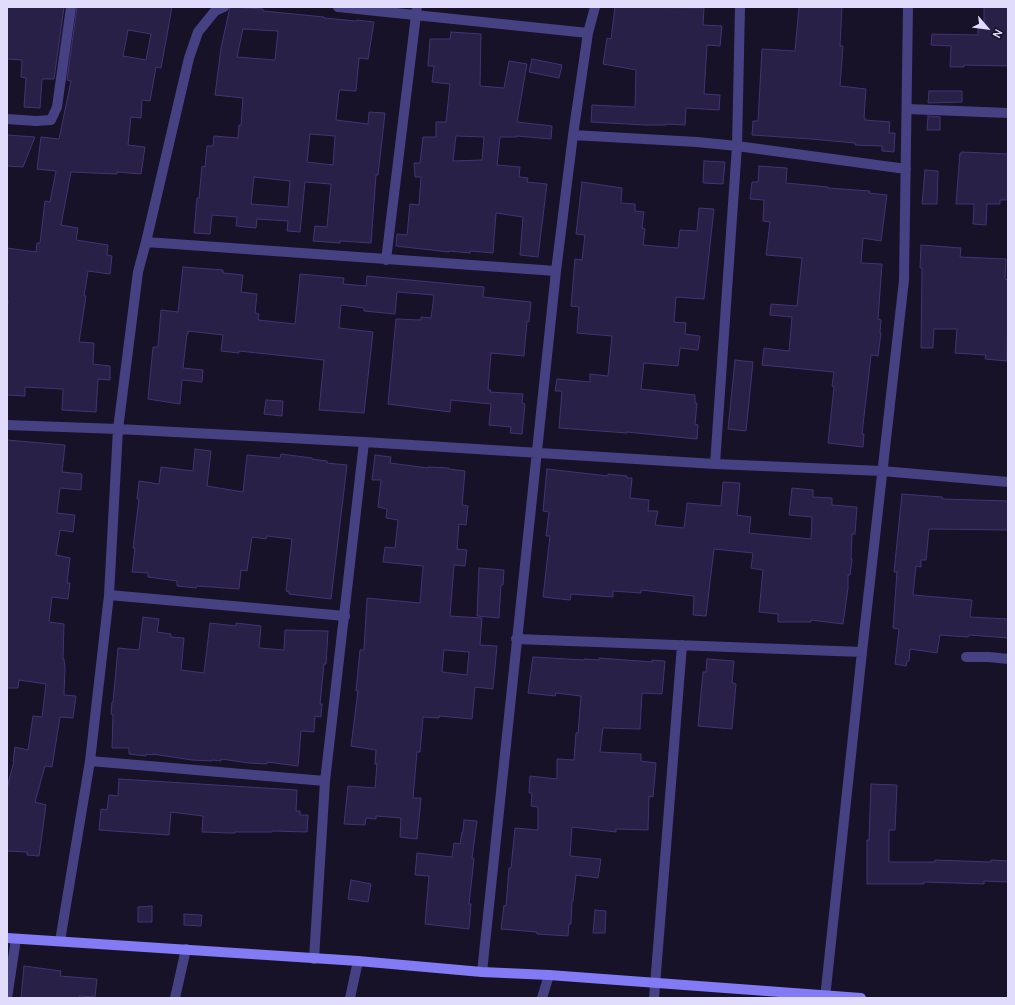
<!DOCTYPE html>
<style>
body{margin:0}
#map{position:relative;width:1015px;height:1005px;overflow:hidden;background:#171228;font-family:Manrope,sans-serif}
canvas{display:block}
.frame{position:absolute;inset:0;border:8px solid #e1dcfc;pointer-events:none}
.north{position:absolute;left:967px;top:8px;width:40px;height:40px;-webkit-text-stroke:3px #171228;paint-order:stroke;rotate:118deg;font-size:11px;font-weight:700;line-height:16px;text-align:center;color:#e1dcfc}
.north::after{content:'';display:block;margin:auto;width:14px;height:18px;background:#e1dcfc;clip-path:polygon(50% 0,100% 100%,50% 72%,0 100%)}
</style>
<div id="map">
<canvas width="1015" height="1005"></canvas>
<div class="frame"></div>
<div class="north">N</div>
</div>
<script>
const context = document.querySelector('canvas').getContext('2d');
context.lineJoin = 'round';
function paint(path, color) { context.fillStyle = color; context.fill(path, 'evenodd'); }
const poly = rows => new Path2D(rows.map(r => 'M' + r).join(''));
function trace(path, color, width, dash) { context.strokeStyle = color; context.lineWidth = width; context.lineCap = dash ? 'butt' : 'round'; context.setLineDash(dash || []); context.stroke(path); }
const building = poly([
 [7,7,64,7,54,79,42,79,40,108,24,107,26,78,21,77,22,60,7,59,7,7],
 [77,7,172,7,161,68,156,67,150,101,142,100,141,118,131,117,128,145,145,147,141,174,117,172,117,174,71,172,61,225,78,228,76,240,108,245,107,255,112,256,110,274,88,271,84,296,86,296,79,342,94,343,93,364,110,366,110,380,98,379,96,412,62,410,63,389,25,387,25,396,7,395,7,312,8,300,7,300,7,248,36,252,37,243,40,243,45,201,50,202,56,171,37,169,41,137,59,139,71,81,67,80,77,7],
 [128,30,151,34,146,60,123,56,128,30],
 [230,7,263,9,263,11,324,17,324,18,356,21,357,20,374,22,368,59,359,58,356,91,340,90,339,92,336,120,368,124,369,112,385,113,378,175,376,175,371,243,340,241,340,243,313,241,315,226,327,227,331,184,305,182,300,232,287,231,288,221,257,219,256,228,236,226,237,217,212,215,210,234,194,233,197,198,199,198,202,166,205,167,207,146,213,146,214,136,238,138,239,125,241,125,243,98,215,95,221,48,230,7],
 [243,29,278,31,275,60,237,57,243,29],
 [310,134,335,136,333,165,307,162,310,134],
 [254,177,290,181,288,207,251,204,254,177],
 [615,7,704,8,703,25,722,26,720,46,707,45,704,94,720,95,719,110,686,108,685,125,666,124,666,125,645,125,591,122,592,105,635,107,636,70,603,64,607,38,611,39,615,7],
 [799,7,842,7,840,46,843,46,840,86,866,89,864,118,865,118,865,120,890,122,889,133,895,133,894,152,882,151,882,146,855,145,855,143,811,139,752,135,753,121,758,121,762,49,795,51,799,7],
 [984,7,1008,7,1008,66,964,65,964,67,950,67,951,46,931,45,932,34,978,35,978,28,984,28,984,7],
 [451,32,481,34,480,86,504,88,509,61,527,64,517,122,552,126,551,139,517,136,517,137,500,137,497,165,520,167,519,177,528,178,527,182,547,184,538,257,520,255,523,217,496,213,493,253,470,251,470,253,449,251,449,252,396,246,397,234,407,235,410,204,419,205,421,177,415,177,414,163,420,163,423,137,436,137,436,122,446,122,450,84,432,82,434,66,428,66,430,39,450,39,451,32],
 [456,136,484,137,482,160,453,161,456,136],
 [532,59,562,65,559,78,529,72,532,59],
 [929,91,962,91,962,102,928,103,929,91],
 [928,116,940,117,940,130,927,130,928,116],
 [7,135,35,137,23,167,7,166,7,135],
 [962,152,1008,154,1008,200,1000,200,1000,204,987,204,986,225,973,224,974,204,956,204,960,153,962,153,962,152],
 [704,161,725,162,723,184,703,183,704,161],
 [759,166,787,168,786,183,828,187,828,188,870,191,869,193,887,195,881,241,863,238,861,263,882,264,878,319,881,320,880,333,881,333,878,356,871,355,862,434,864,434,863,447,828,443,834,387,832,386,834,372,762,365,764,348,789,351,792,317,770,315,771,304,797,306,802,258,766,255,770,222,763,221,764,200,750,199,752,182,758,182,759,166],
 [925,170,938,171,937,204,922,204,925,170],
 [582,182,622,188,621,203,635,204,635,211,644,212,642,228,645,229,643,245,678,248,680,230,697,231,699,208,714,209,704,299,676,297,674,322,686,323,685,334,700,336,698,350,680,348,678,366,644,363,641,389,695,395,695,403,697,403,695,424,698,425,697,439,627,432,627,433,559,428,562,391,555,391,557,379,590,382,590,374,608,376,612,336,577,333,579,307,571,306,575,259,582,260,585,235,576,234,582,182],
 [921,245,961,248,960,257,1006,259,1005,279,1008,280,1007,361,985,359,986,355,955,353,957,329,934,329,933,348,921,348,922,268,920,268,921,245],
 [183,267,223,270,223,273,243,275,241,292,257,294,255,313,259,314,258,320,295,324,300,274,344,278,343,284,366,286,367,276,484,287,483,297,531,302,529,322,527,321,524,356,491,353,488,390,491,390,490,392,523,394,522,403,525,404,522,434,510,433,511,427,489,425,491,404,451,400,450,412,388,404,396,319,421,320,421,317,431,318,434,295,397,292,395,314,364,311,364,308,341,305,339,328,373,332,364,413,319,410,324,360,239,351,239,353,221,351,223,335,188,331,188,334,187,334,183,368,203,370,202,382,182,380,180,404,148,399,153,347,158,347,161,310,178,312,183,267],
 [735,360,753,362,746,431,728,429,735,360],
 [266,400,283,401,282,416,264,414,266,400],
 [7,440,65,445,62,472,82,474,81,490,60,488,57,513,75,515,73,532,60,530,56,555,70,558,67,583,70,583,68,599,52,597,49,622,64,624,63,659,64,659,65,668,64,695,76,696,73,718,60,717,52,767,45,766,35,802,46,805,39,856,27,855,27,852,7,851,7,788,14,761,13,761,15,747,28,750,33,716,42,717,46,684,19,680,18,688,7,688,7,440],
 [195,449,211,451,207,486,243,492,247,455,280,458,281,454,312,458,312,459,327,461,327,463,347,465,331,599,289,594,289,592,286,591,292,539,267,536,266,539,252,537,247,571,241,570,239,589,197,586,196,588,177,586,177,581,148,577,148,573,132,572,135,548,133,548,139,499,137,499,139,481,159,484,161,467,193,471,195,449],
 [375,455,391,457,390,463,428,468,428,467,449,468,449,469,465,471,462,505,468,506,466,525,459,524,457,549,467,550,465,566,454,565,450,616,482,618,480,645,497,646,493,689,475,687,472,719,439,716,439,718,423,717,420,752,417,752,413,798,421,798,417,839,400,837,401,818,376,816,376,819,366,818,365,825,344,824,348,786,375,788,377,764,375,764,376,750,351,746,358,691,356,691,360,650,364,650,367,598,420,603,423,566,383,562,385,547,395,548,398,520,386,518,387,509,378,507,381,480,372,480,375,455],
 [444,650,469,652,467,675,442,672,444,650],
 [547,469,608,476,608,474,627,476,627,478,632,478,630,498,649,500,648,511,658,511,655,525,684,528,687,503,721,506,723,482,740,483,737,515,751,517,749,533,811,539,812,517,789,515,792,488,813,490,813,497,832,498,832,505,857,507,855,534,852,534,851,559,852,559,850,575,848,575,848,588,843,624,811,620,811,622,778,622,778,614,759,612,763,570,751,568,753,553,714,549,706,616,693,615,694,596,641,590,641,593,613,591,613,597,571,594,570,600,543,597,550,536,546,536,549,512,543,511,547,469],
 [902,494,942,497,942,499,1008,501,1008,530,929,529,926,560,921,560,921,567,916,566,913,595,972,600,970,617,1008,619,1008,638,969,635,968,637,940,635,937,653,910,649,909,661,907,661,906,666,895,664,899,629,893,628,897,572,894,572,902,494],
 [479,568,504,570,503,585,501,585,499,618,477,616,479,568],
 [143,617,159,619,157,632,171,634,171,637,184,638,181,670,204,673,210,623,236,626,236,623,261,626,259,648,284,650,285,630,328,631,326,664,324,664,320,704,322,704,321,717,315,716,314,732,301,731,298,766,267,762,267,764,249,763,221,759,221,761,212,760,212,761,192,760,153,754,153,755,146,754,146,756,129,754,129,748,112,748,113,715,111,714,112,702,113,702,118,648,139,650,143,617],
 [533,657,584,660,584,659,599,660,599,658,652,662,652,660,665,661,662,694,642,693,640,729,603,728,600,752,641,754,641,761,656,763,653,797,649,796,648,830,616,829,616,832,572,827,570,856,601,859,598,878,576,875,573,901,572,901,571,924,569,924,568,936,537,934,537,932,501,929,504,905,506,906,509,868,511,868,515,828,538,830,538,807,531,806,532,793,529,793,530,776,557,779,557,759,574,760,576,733,578,733,581,696,556,693,555,696,528,693,533,657],
 [707,659,734,661,732,683,736,684,732,729,698,726,703,672,706,672,707,659],
 [119,779,297,790,296,811,300,811,300,815,308,815,307,832,272,831,272,832,235,832,235,833,230,833,202,832,203,816,171,812,169,835,99,830,101,809,107,810,109,795,118,796,119,779],
 [871,784,897,785,895,830,889,830,889,862,935,862,935,860,991,862,991,860,1008,861,1008,882,984,881,984,884,924,882,924,884,867,884,867,840,869,840,871,784],
 [464,820,477,821,472,858,474,859,469,904,471,904,469,929,425,924,429,876,415,875,417,853,452,857,454,843,460,844,462,832,463,832,464,820],
 [351,880,371,884,368,902,348,899,351,880],
 [152,906,152,922,138,922,138,907,152,906],
 [595,910,606,911,605,933,593,933,595,910],
 [184,914,202,915,201,926,184,925,184,914],
 [24,966,61,971,60,976,97,979,95,997,79,996,79,998,21,998,24,966]
]);
paint(building, '#292048');
trace(building, '#423472', 1);
trace(poly([
 [338,7,588,33],
 [907,109,1008,113],
 [7,119,36,121,51,120,57,107,71,7],
 [573,135,697,142,737,146,906,169],
 [146,242,556,271],
 [386,260,417,7],
 [7,425,118,429,364,442,715,464,882,471,1008,482],
 [715,464,737,146,740,7],
 [109,595,345,616],
 [516,639,862,652],
 [966,657,989,657,1008,659],
 [90,761,325,781,364,442],
 [60,941,90,761,109,595,118,429,138,272,146,242,189,58,198,32,215,11,224,7],
 [314,959,325,781],
 [482,972,556,271,573,135,588,33,595,7],
 [7,998,16,939],
 [175,998,186,949],
 [350,998,358,961],
 [542,998,549,975],
 [654,998,682,645],
 [825,998,862,652,904,280,908,7]
]), '#464183', 10);
trace(poly([
 [7,938,358,961,482,972,549,975,861,998]
]), '#827bf5', 10);
</script>
